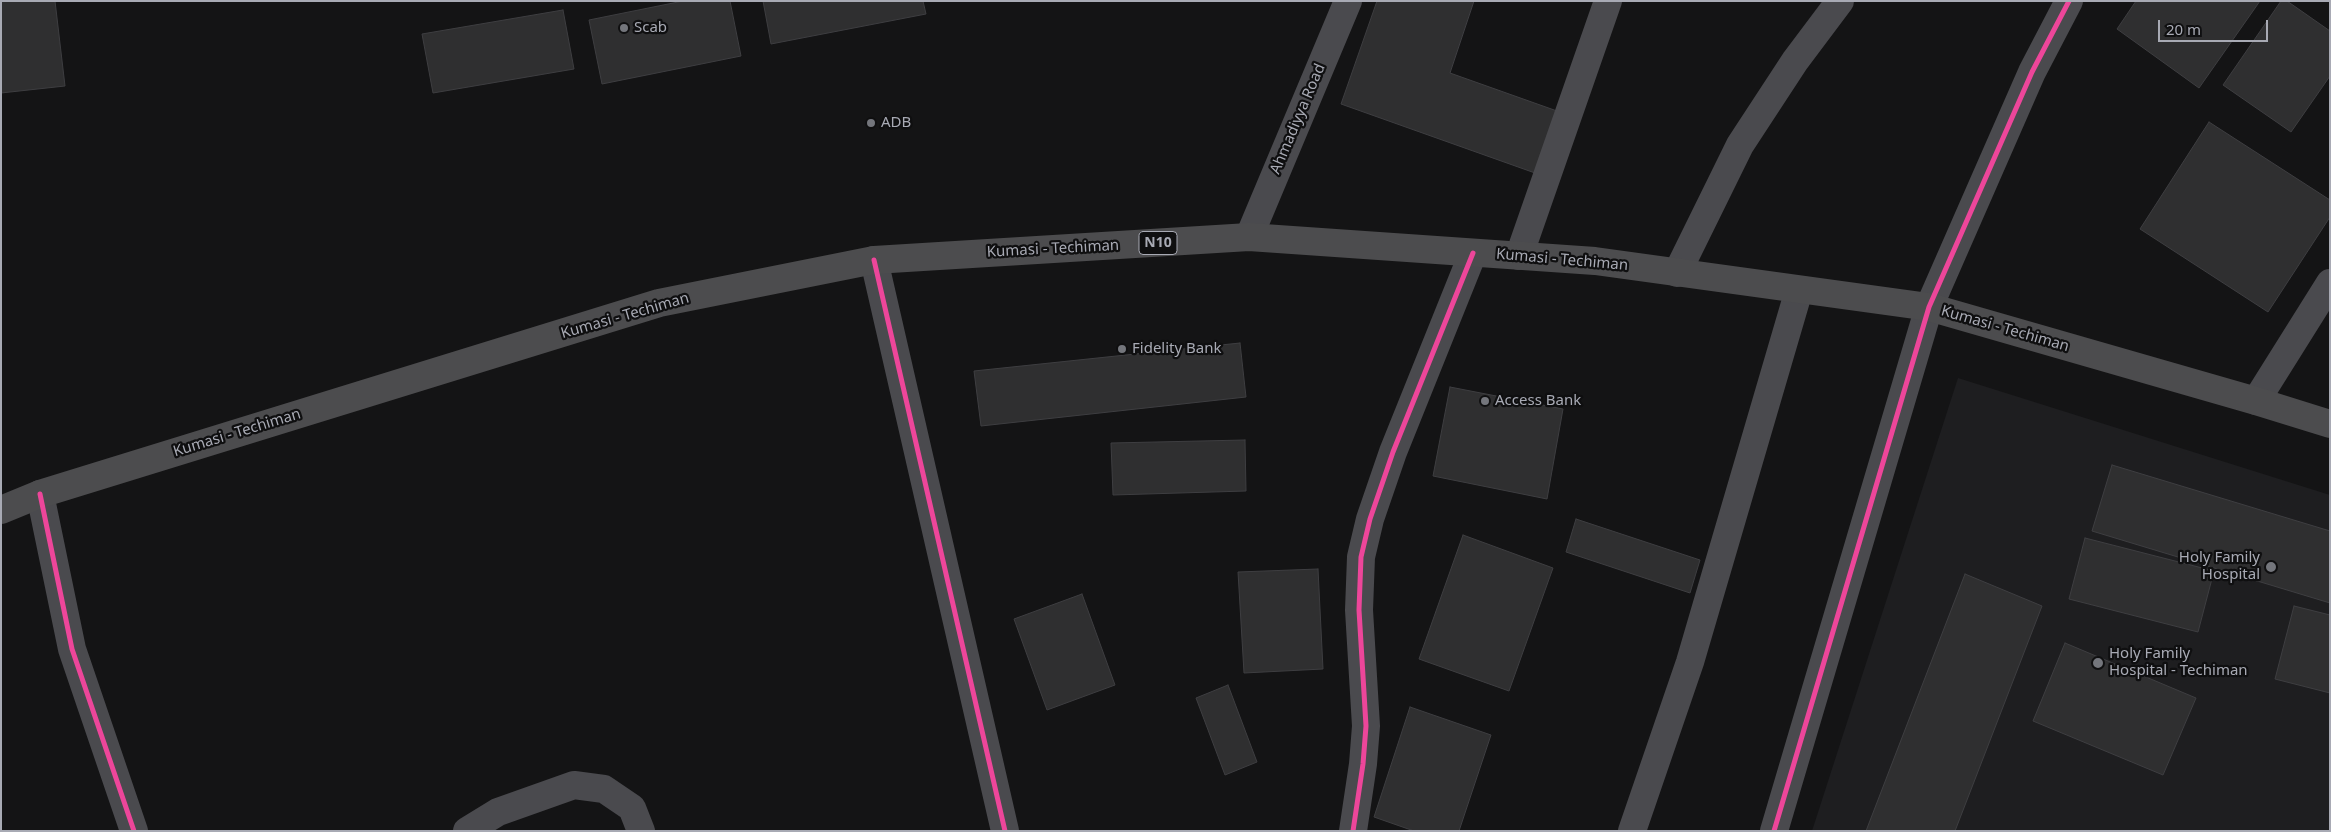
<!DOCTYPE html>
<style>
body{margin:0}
#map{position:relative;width:2331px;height:832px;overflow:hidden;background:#141415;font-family:"Noto Sans",sans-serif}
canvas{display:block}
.frame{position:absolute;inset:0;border:2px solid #a8aab4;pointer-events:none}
.scale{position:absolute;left:2158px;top:20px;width:110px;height:22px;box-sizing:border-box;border:2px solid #a8aab4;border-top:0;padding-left:6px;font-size:15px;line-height:18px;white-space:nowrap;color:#a8aab4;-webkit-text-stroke:4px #0f0f10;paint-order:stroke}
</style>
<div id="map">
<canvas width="2331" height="832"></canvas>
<div class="frame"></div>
<div class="scale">20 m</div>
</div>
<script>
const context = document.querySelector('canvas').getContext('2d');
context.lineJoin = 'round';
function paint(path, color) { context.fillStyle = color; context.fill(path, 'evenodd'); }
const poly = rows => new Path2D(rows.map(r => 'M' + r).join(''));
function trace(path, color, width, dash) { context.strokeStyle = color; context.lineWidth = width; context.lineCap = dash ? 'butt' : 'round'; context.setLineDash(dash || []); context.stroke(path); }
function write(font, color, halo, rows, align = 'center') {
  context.font = font + ' "Noto Sans",sans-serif'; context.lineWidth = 4.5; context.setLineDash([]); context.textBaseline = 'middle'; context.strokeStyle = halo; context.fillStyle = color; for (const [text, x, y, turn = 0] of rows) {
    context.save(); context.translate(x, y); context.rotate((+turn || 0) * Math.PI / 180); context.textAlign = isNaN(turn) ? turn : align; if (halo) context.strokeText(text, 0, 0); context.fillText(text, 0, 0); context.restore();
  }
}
paint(poly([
 [1958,378,2330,495,2330,831,1812,831]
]), '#1e1e20');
const building = poly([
 [1,1,55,1,65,86,1,93,1,1],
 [683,1,730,1,741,56,602,84,589,20,683,1],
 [763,1,923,1,926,14,771,44,763,1],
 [1377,1,1474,1,1450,73,1557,111,1535,173,1341,104,1377,1],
 [2136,1,2260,1,2199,88,2117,29,2136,1],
 [2281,1,2287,1,2330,31,2330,76,2291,132,2223,85,2281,1],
 [563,10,574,69,433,93,422,34,563,10],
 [2209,122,2330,200,2330,217,2268,312,2140,229,2209,122],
 [1240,343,1246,397,981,426,974,371,1240,343],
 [1450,387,1563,409,1547,499,1433,476,1450,387],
 [1245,440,1246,491,1113,495,1111,443,1245,440],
 [2112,465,2330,531,2330,603,2092,531,2112,465],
 [1576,519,1700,560,1690,593,1566,552,1576,519],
 [1463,535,1553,568,1509,691,1419,659,1463,535],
 [2085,538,2214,571,2198,632,2069,599,2085,538],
 [1318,569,1323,669,1244,673,1238,572,1318,569],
 [1965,574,2042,606,1955,831,1866,831,1965,574],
 [1082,594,1115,685,1047,710,1014,619,1082,594],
 [2294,606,2330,615,2330,693,2275,679,2294,606],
 [2065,643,2196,698,2163,775,2033,721,2065,643],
 [1228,685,1257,762,1225,775,1196,698,1228,685],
 [1410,707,1491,735,1459,831,1414,831,1374,817,1410,707]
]);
paint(building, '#2f2f30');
trace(building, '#3e3e41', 1);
trace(poly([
 [1249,237,1348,1],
 [1519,256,1608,1],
 [874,260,1005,831],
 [1677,273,1740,145,1795,61,1840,1],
 [2256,401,2330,283],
 [40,494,72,649,134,831],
 [467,831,498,812,574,785,604,789,632,808,641,831],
 [1353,831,1363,764,1366,726,1359,610,1361,557,1370,519,1393,452,1473,253],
 [1632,831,1690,662,1799,290],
 [1774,831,1929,307,2032,72,2069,1]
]), '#4a4a4e', 28);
trace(poly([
 [1,510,40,494,659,303,874,260,1249,237,1595,261,1929,307,2256,401,2330,424]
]), '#4c4c4e', 28);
trace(poly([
 [874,260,1005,831],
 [40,494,72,649,134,831],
 [1353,831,1363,764,1366,726,1359,610,1361,557,1370,519,1393,452,1473,253],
 [1774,831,1929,307,2032,72,2069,1]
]), '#ed469a', 5);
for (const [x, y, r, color] of [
 [624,28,5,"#74767c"],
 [871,123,5,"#74767c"],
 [1122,349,5,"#74767c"],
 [1485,401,5,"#74767c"],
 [2271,567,6,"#74767c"],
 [2098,663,6,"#74767c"]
]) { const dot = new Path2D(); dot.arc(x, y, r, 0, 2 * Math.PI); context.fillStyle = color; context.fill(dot); trace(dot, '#0f0f10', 2); }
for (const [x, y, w] of [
 [1158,243,38]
]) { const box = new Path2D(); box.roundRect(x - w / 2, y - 11.5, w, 23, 4); context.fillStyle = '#0f0f10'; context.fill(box); trace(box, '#a8aab4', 1); }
write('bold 14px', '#a8aab4', null, [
 ["N10",1158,243]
]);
write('15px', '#a8aab4', '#0f0f10', [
 ["Scab",634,28],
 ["ADB",881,123],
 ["Fidelity Bank",1132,349],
 ["Access Bank",1495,401],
 ["Holy Family",2260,558,"right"],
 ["Hospital",2260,575,"right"],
 ["Holy Family",2109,654],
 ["Hospital - Techiman",2109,671]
], 'left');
write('15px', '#a8aab4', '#0f0f10', [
 ["Ahmadiyya Road",1298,119,-67],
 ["Kumasi - Techiman",1053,249,-3],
 ["Kumasi - Techiman",1562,260,5],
 ["Kumasi - Techiman",625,316,-16],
 ["Kumasi - Techiman",2005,329,16],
 ["Kumasi - Techiman",237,433,-17]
]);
</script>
